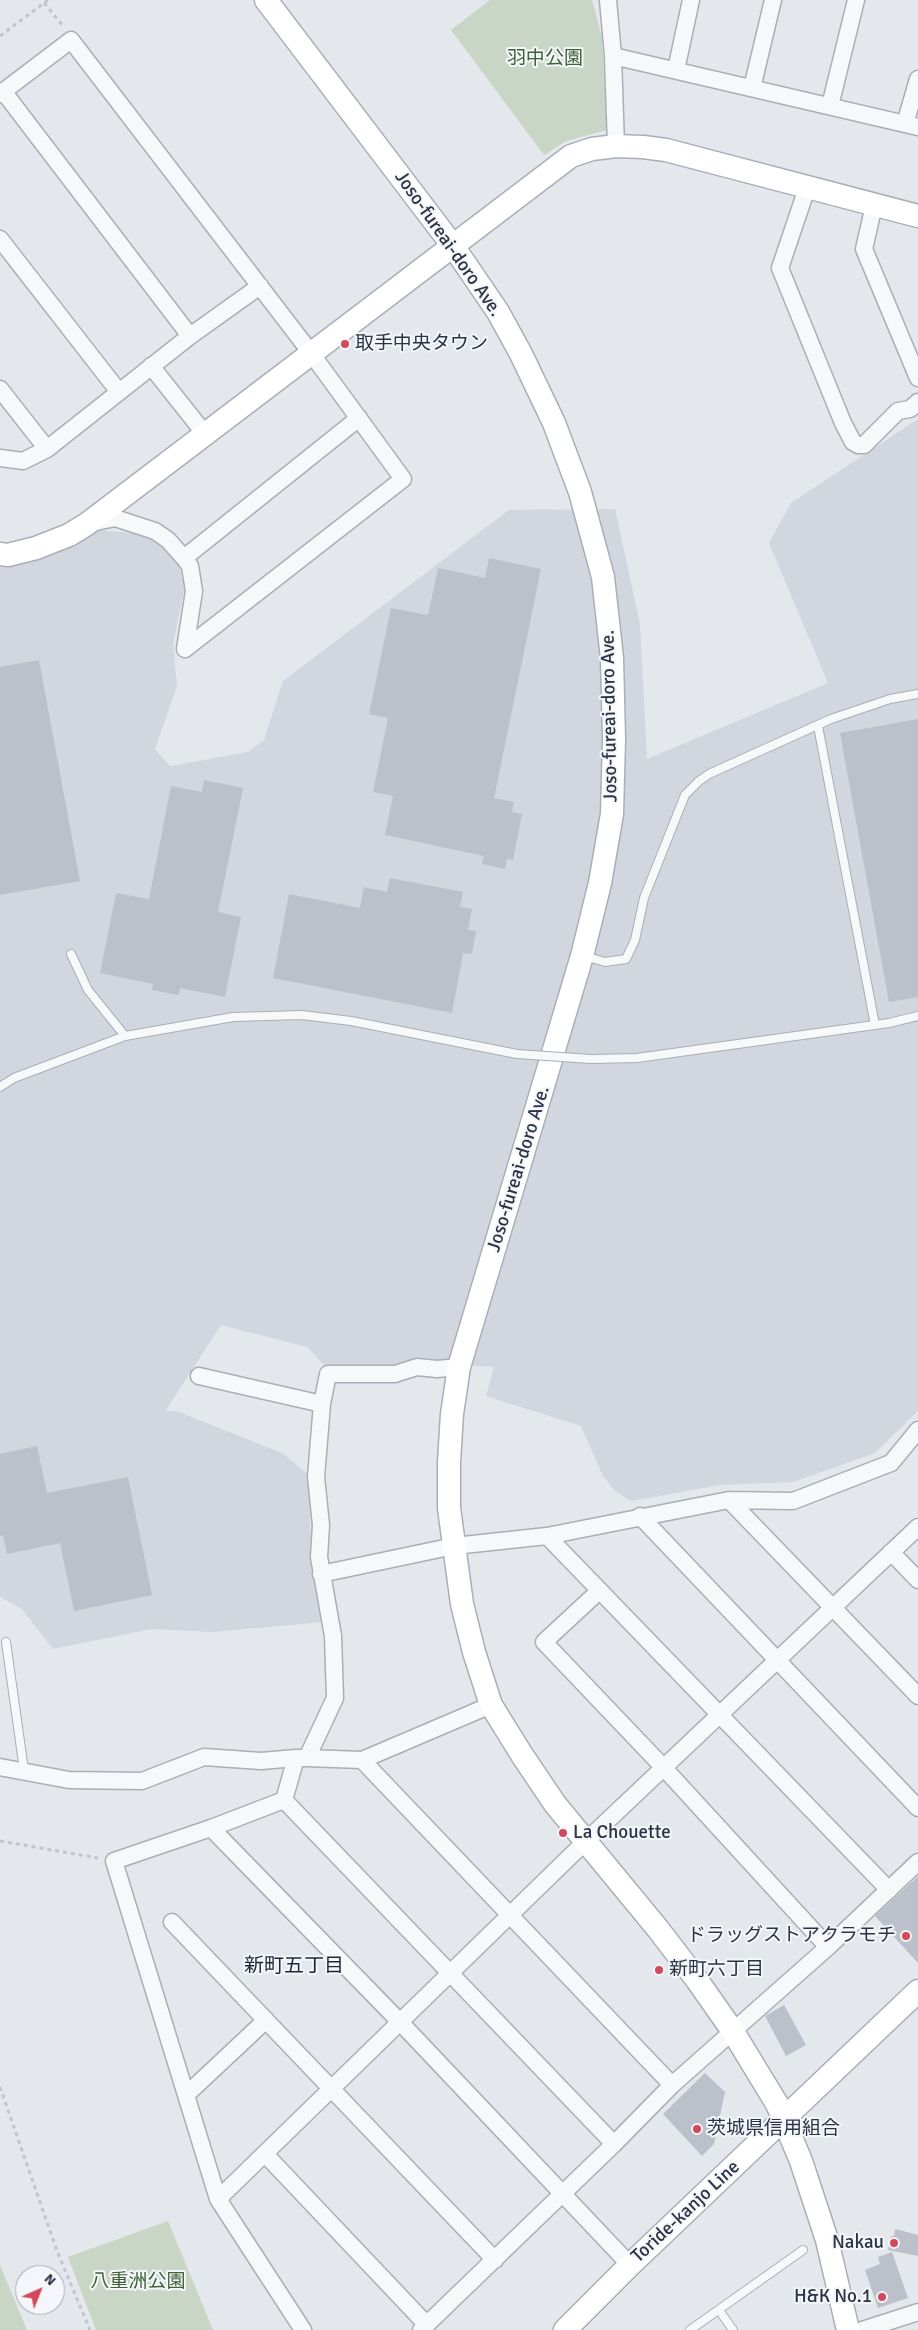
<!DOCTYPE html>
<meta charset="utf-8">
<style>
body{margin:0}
#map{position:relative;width:918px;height:2330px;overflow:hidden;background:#e4e7ec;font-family:Signika,sans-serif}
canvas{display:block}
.north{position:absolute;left:15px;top:2265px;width:50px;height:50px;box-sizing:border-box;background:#f4f6f9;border:1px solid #a4a8b1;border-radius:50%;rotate:44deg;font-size:14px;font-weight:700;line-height:20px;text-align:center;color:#2b3445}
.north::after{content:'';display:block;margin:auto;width:18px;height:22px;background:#d1495b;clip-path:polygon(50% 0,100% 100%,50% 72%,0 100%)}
</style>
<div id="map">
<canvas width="918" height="2330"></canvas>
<div class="north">N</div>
</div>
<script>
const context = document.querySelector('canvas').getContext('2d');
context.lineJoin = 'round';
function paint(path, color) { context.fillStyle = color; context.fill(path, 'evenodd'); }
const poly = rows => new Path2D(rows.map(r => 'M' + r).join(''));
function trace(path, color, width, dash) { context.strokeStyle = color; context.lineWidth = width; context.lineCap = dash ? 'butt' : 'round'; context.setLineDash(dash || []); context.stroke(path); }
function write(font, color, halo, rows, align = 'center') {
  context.font = font + ' Signika,"Noto Sans JP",sans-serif'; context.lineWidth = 4; context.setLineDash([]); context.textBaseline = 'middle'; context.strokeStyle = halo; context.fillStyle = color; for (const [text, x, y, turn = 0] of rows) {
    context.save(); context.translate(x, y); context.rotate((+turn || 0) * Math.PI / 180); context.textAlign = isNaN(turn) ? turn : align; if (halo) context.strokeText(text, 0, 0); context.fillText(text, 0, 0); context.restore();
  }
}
paint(poly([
 [918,419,918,1411,875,1453,793,1482,720,1485,631,1501,615,1491,603,1476,581,1426,486,1396,494,1367,431,1363,391,1368,325,1366,307,1347,221,1325,166,1410,179,1412,282,1453,309,1475,311,1556,323,1622,212,1632,151,1629,53,1649,22,1609,0,1597,0,564,19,564,55,554,98,530,134,533,164,545,178,563,185,587,173,643,177,686,155,749,170,766,248,752,264,740,283,681,509,510,615,509,640,624,647,759,828,683,769,543,791,503]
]), '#d2d6de');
paint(poly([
 [490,0,592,0,602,37,607,130,566,141,544,155,451,30],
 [168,2221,213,2330,96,2330,68,2257],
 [0,2265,27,2330,0,2330]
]), '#c9d6c5');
paint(poly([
 [489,558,541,569,494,798,514,802,512,812,522,814,513,860,507,859,505,869,482,864,484,856,385,835,393,796,373,792,388,718,369,714,391,608,428,615,438,568,485,578],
 [39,660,80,881,0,895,0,667],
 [918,719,918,997,889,1002,840,733],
 [204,780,243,788,218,912,241,917,225,997,180,988,179,995,152,990,153,984,100,973,116,893,149,899,171,786,202,792],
 [390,878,463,892,460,907,472,909,468,930,476,931,472,954,463,953,452,1013,273,978,289,894,360,908,364,887,387,892],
 [37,1446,47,1493,128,1477,152,1595,74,1611,60,1543,7,1554,3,1535,0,1536,0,1454],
 [918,1876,918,1963,875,1916],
 [784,2005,806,2045,786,2056,765,2016],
 [705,2073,725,2092,714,2144,702,2156,663,2114],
 [895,2229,918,2235,918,2256,888,2250,891,2236,894,2236],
 [892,2252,908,2298,878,2308,865,2270,880,2264,878,2257]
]), '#bbc0ca');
const lane = poly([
 [818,726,875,1025],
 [71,954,88,990,125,1036],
 [584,956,605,962,626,959,635,940,644,898,685,795,699,781,709,774,831,719,890,699,918,694],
 [591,1059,637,1058,889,1023,918,1016],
 [0,1087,14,1078,125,1036,233,1017,302,1015,351,1021,517,1054],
 [6,1642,24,1770],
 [719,2310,733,2330],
 [690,2330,803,2250]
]);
const street = poly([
 [608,0,613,56,616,146],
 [613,56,918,127],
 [676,70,691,0],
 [752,88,773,0],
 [3,91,190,336],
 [0,94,71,40,311,353,403,479,185,649],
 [830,106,856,0],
 [905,124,918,79],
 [807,188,780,268,843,423,853,442,858,445,864,445,898,411,910,409,918,402],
 [874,205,864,249,918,378],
 [0,239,119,392],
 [151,366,205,434],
 [0,389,47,449],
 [0,458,23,461,47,449,190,336,260,286],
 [91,523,115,518,155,531,168,540,184,558,190,566,194,591,185,649],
 [184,558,359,418],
 [199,1376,322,1404],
 [729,1500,918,1696],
 [640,1516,918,1808],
 [547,1536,889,1890],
 [891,1552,918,1580],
 [321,1574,454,1546,547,1536,729,1500,793,1501,891,1463,918,1430],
 [598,1592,544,1642,664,1768,828,1947],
 [307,1758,362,1760,491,1705],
 [362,1760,672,2085],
 [0,1767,69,1780,142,1781,204,1757,261,1761,296,1758],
 [284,1800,211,1828,114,1861,218,2199,303,2330],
 [284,1800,296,1758,307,1758,335,1698,333,1636,319,1557,321,1525,316,1477,322,1404,328,1374,395,1374,417,1367,437,1369,459,1367],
 [284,1800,614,2144],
 [211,1828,400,2022,630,2265],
 [172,1922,495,2260],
 [186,2095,266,2020],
 [265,2154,427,2325],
 [218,2199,586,1841,918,1527],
 [421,2330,614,2144,672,2085,828,1947,918,1862],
 [862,2330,918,2312]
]);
const secondary = poly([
 [266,0,453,246,498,312,521,354,554,423,580,492,603,577,612,658,614,739,612,814,600,883,582,956,459,1367,452,1414,449,1462,449,1508,462,1604,474,1652,491,1705,522,1755,555,1804,658,1929,697,1980,732,2030,777,2104,801,2161,827,2240,848,2330],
 [0,554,8,555,36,548,69,535,87,524,571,156,592,149,616,146,643,147,666,150,918,216],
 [565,2330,630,2265,918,1991]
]);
trace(lane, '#a9aeb7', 10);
trace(street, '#a9aeb7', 19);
trace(secondary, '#a9aeb7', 25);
trace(poly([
 [44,3,63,26],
 [0,36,48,0],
 [0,1841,98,1858],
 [0,2087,57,2251,90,2330]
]), '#c2c5cb', 3, [4, 4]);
trace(lane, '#f7f8fa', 8);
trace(street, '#f7f8fa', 16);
trace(secondary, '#fff', 22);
const laneBridge = poly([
 [517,1054,591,1059]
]);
trace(laneBridge, '#a9aeb7', 10, []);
trace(laneBridge, '#f7f8fa', 8);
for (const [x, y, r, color] of [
 [345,344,5,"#d1495b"],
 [563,1833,5,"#d1495b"],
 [906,1936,5,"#d1495b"],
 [659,1970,5,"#d1495b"],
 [697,2129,5,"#d1495b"],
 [894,2243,5,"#d1495b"],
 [882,2297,5,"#d1495b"]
]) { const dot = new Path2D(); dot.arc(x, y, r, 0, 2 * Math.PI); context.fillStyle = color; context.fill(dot); trace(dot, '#f4f6f9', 2); }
write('19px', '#3f6138', '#f4f6f9', [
 ["羽中公園",545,59],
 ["八重洲公園",138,2282]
]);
write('19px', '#2b3445', '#f4f6f9', [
 ["Joso-fureai-doro Ave.",448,244,55],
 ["Joso-fureai-doro Ave.",610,716,-91],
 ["Joso-fureai-doro Ave.",519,1169,-73],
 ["Toride-kanjo Line",686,2212,-43]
]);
write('19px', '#2b3445', '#f4f6f9', [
 ["取手中央タウン",355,344],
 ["La Chouette",573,1833],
 ["ドラッグストアクラモチ",896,1936,"right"],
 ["新町六丁目",669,1970],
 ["茨城県信用組合",707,2129],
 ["Nakau",884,2243,"right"],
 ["H&K No.1",872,2297,"right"]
], 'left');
write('20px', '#1d2536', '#f4f6f9', [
 ["新町五丁目",294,1967]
]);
</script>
